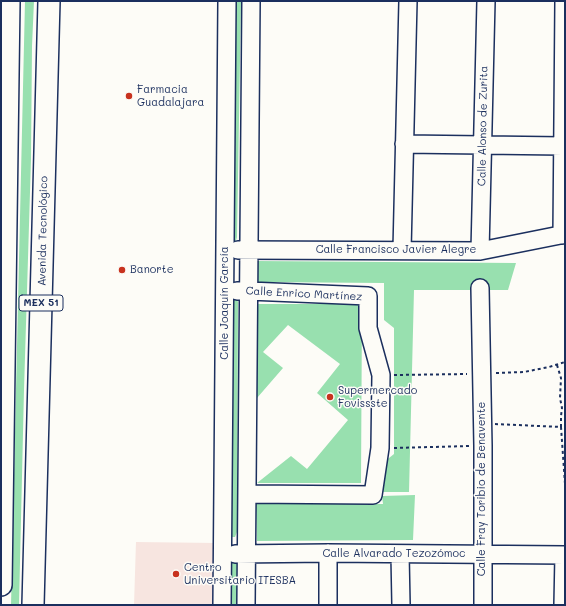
<!DOCTYPE html>
<meta charset="utf-8">
<style>
body{margin:0}
#map{position:relative;width:566px;height:606px;overflow:hidden;background:#fdfcf7;font-family:Mali,sans-serif}
canvas{display:block}
.frame{position:absolute;inset:0;border:2px solid #1b2f5e;pointer-events:none}
</style>
<div id="map">
<canvas width="566" height="606"></canvas>
<div class="frame"></div>
</div>
<script>
const context = document.querySelector('canvas').getContext('2d');
context.lineJoin = 'round';
function paint(path, color) { context.fillStyle = color; context.fill(path, 'evenodd'); }
const poly = rows => new Path2D(rows.map(r => 'M' + r).join(''));
function trace(path, color, width, dash) { context.strokeStyle = color; context.lineWidth = width; context.lineCap = dash ? 'butt' : 'round'; context.setLineDash(dash || []); context.stroke(path); }
function write(font, color, halo, rows, align = 'center') {
  context.font = font + ' Mali,sans-serif'; context.lineWidth = 3; context.setLineDash([]); context.textBaseline = 'middle'; context.strokeStyle = halo; context.fillStyle = color; for (const [text, x, y, turn = 0] of rows) {
    context.save(); context.translate(x, y); context.rotate((+turn || 0) * Math.PI / 180); context.textAlign = isNaN(turn) ? turn : align; if (halo) context.strokeText(text, 0, 0); context.fillText(text, 0, 0); context.restore();
  }
}
paint(poly([
 [136,542,217,543,216,605,134,605]
]), '#f7e5e0');
paint(poly([
 [25,1,34,1,32,46,31,159,24,390,19,605,11,605],
 [234,1,241,1,237,237,236,241,231,239],
 [256,261,516,263,508,290,414,290,409,492,382,492,384,462,394,454,394,328,384,320,384,283,256,282],
 [234,299,237,300,238,302,237,532,235,537,232,537,230,532,233,302],
 [256,304,362,304,361,483,257,483,291,456,307,469,348,420,317,393,340,364,288,325,263,352,283,368,257,398],
 [415,495,413,540,257,541,256,504,383,504,382,496],
 [233,562,237,563,239,568,239,605,228,605,230,563]
]), '#98e0af');
const minor = poly([
 [404,144,563,146],
 [562,235,564,1],
 [238,250,480,251,565,234],
 [402,250,408,1],
 [480,251,486,1],
 [480,288,483,446,483,605],
 [237,291,249,291,368,296,368,328,381,375,380,448,373,495,247,494],
 [235,554,328,553,565,555],
 [400,554,401,605],
 [222,605,227,1],
 [246,605,251,1],
 [328,605,328,553],
 [563,605,564,555]
]);
const major = poly([
 [1,585,9,1],
 [33,605,49,1]
]);
trace(minor, '#1b2f5e', 20);
trace(major, '#1b2f5e', 24);
trace(poly([
 [557,365,561,378,560,398,562,408,561,416,561,427],
 [496,373,524,372,549,367,565,362],
 [394,375,467,374],
 [495,424,561,427,565,484],
 [394,448,469,446]
]), '#1b2f5e', 2, [3, 3]);
trace(minor, '#fdfcf7', 17);
trace(major, '#fdfcf7', 21);
for (const [x, y, r, color] of [
 [129,96,4,"#c8321e"],
 [122,270,4,"#c8321e"],
 [330,397,4,"#c8321e"],
 [176,574,4,"#c8321e"]
]) { const dot = new Path2D(); dot.arc(x, y, r, 0, 2 * Math.PI); context.fillStyle = color; context.fill(dot); trace(dot, '#fdfcf7', 1.5); }
for (const [x, y, w] of [
 [41,303,44]
]) { const box = new Path2D(); box.roundRect(x - w / 2, y - 8, w, 16, 3); context.fillStyle = '#fdfcf7'; context.fill(box); trace(box, '#1b2f5e', 1); }
write('bold 10px', '#1b2f5e', null, [
 ["MEX 51",41,303]
]);
write('11px', '#1b2f5e', '#fdfcf7', [
 ["Farmacia",137,90],
 ["Guadalajara",137,103],
 ["Banorte",130,270],
 ["Supermercado",338,391],
 ["Fovissste",338,404],
 ["Centro",184,568],
 ["Universitario ITESBA",184,581]
], 'left');
write('11px', '#1b2f5e', '#fdfcf7', [
 ["Calle Alonso de Zurita",483,126,-89],
 ["Avenida Tecnológico",43,231,-89],
 ["Calle Francisco Javier Alegre",396,250],
 ["Calle Enrico Martínez",304,294,3],
 ["Calle Joaquín García",225,303,-90],
 ["Calle Fray Toribio de Benavente",482,489,-90],
 ["Calle Alvarado Tezozómoc",394,554]
]);
</script>
